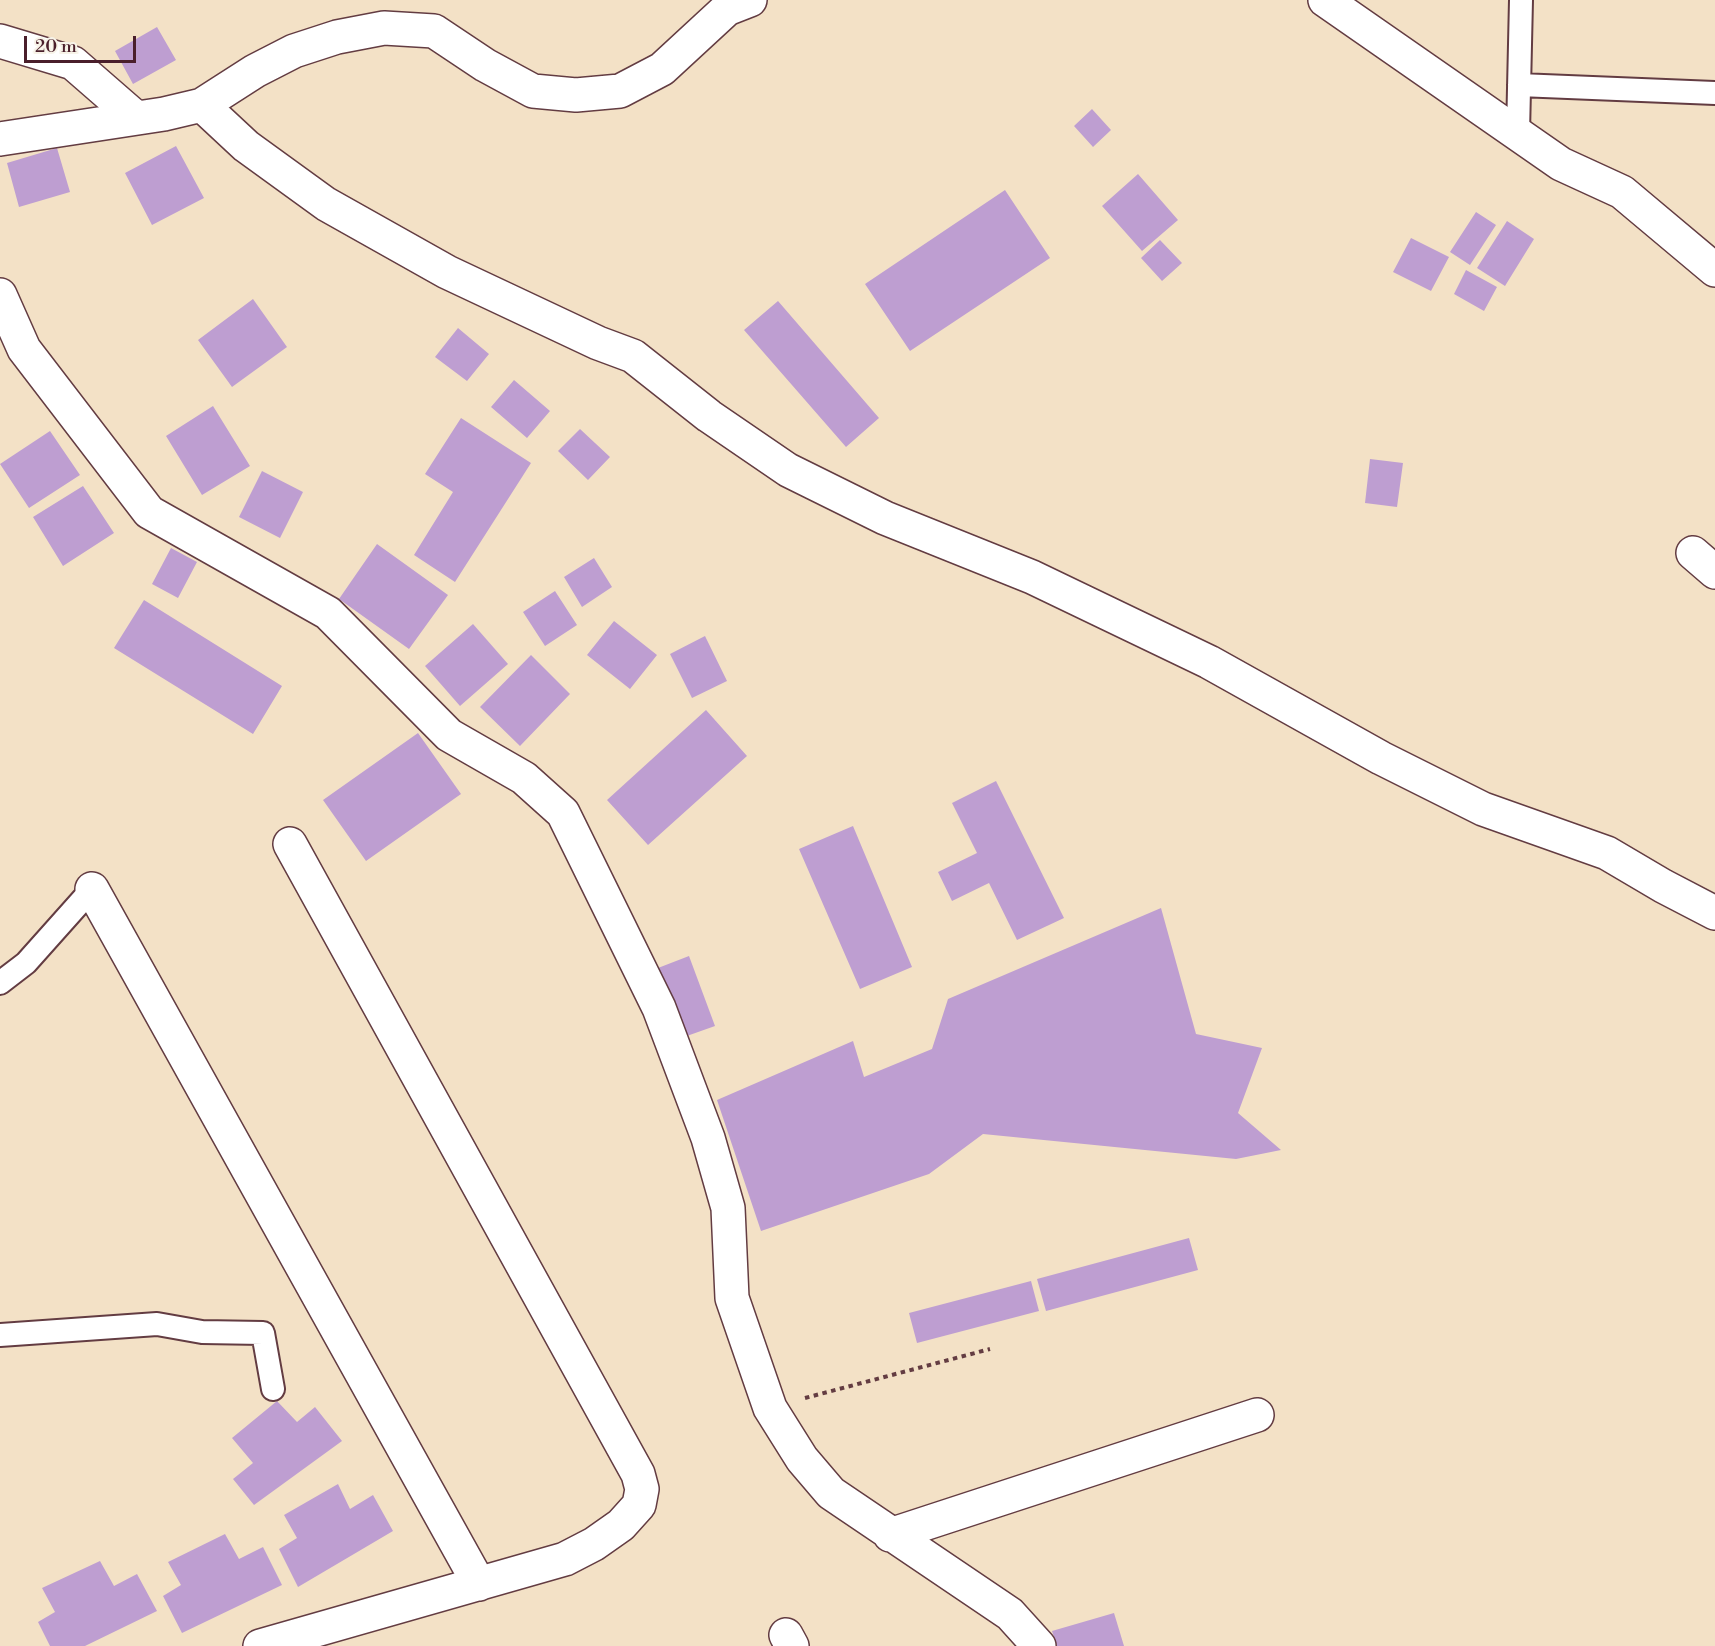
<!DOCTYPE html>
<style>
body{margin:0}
#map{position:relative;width:1715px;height:1646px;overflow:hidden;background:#f3e1c6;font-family:"Libre Bodoni",serif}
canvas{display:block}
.scale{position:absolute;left:24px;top:36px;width:112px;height:27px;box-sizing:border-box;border:3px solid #4a1f2b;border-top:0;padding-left:8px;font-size:18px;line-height:21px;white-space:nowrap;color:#4a1f2b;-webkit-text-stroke:4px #f7f3e8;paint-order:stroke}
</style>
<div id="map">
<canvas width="1715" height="1646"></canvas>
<div class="scale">20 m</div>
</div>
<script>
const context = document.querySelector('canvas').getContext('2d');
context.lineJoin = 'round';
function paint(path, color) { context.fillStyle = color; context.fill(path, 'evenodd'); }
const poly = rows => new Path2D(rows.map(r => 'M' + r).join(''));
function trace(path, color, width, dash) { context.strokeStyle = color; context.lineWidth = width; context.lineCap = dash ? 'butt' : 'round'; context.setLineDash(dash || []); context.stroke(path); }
paint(poly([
 [157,27,176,60,133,84,115,51],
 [1092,109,1111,130,1093,147,1074,126],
 [176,146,204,198,152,225,125,173],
 [57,148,70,192,19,207,7,163],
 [1138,174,1178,220,1142,251,1102,206],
 [1005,190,1050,258,910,351,865,284],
 [1476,212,1496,225,1470,265,1450,252],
 [1507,221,1534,239,1505,286,1477,268],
 [1411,238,1449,257,1431,291,1393,272],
 [1160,240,1182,263,1162,281,1141,258],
 [1466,270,1497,287,1484,311,1454,294],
 [253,299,287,347,232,387,198,340],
 [778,301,879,418,846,447,744,330],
 [458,328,489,354,467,381,435,357],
 [514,380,550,411,527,438,491,407],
 [213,406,250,466,202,495,166,436],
 [461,418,531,463,455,582,414,555,453,492,425,474],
 [580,429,610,457,588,480,558,451],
 [50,431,80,475,29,508,0,464],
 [1370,459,1403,463,1397,507,1365,503],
 [262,471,303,492,280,538,239,517],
 [83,486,114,533,63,566,33,517],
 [377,544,448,595,409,649,339,599],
 [171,548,197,562,178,598,152,584],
 [594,558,612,587,582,607,564,577],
 [555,591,577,625,545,646,523,612],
 [144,600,282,686,253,734,114,648],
 [614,621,657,655,630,689,587,655],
 [473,624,508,664,460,706,425,666],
 [705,636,727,681,692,698,670,654],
 [531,655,570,694,520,746,480,707],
 [706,710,747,756,648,845,607,800],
 [418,733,461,794,366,861,323,800],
 [996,781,1064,918,1017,940,989,883,952,901,938,872,977,853,952,803],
 [853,826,912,967,860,989,799,849],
 [1161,908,1196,1034,1262,1048,1238,1113,1281,1150,1236,1159,983,1134,929,1174,761,1231,717,1100,853,1041,864,1077,932,1049,948,999],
 [689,956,715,1026,684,1037,658,968],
 [1189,1238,1198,1270,1046,1311,1037,1279],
 [1031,1281,1039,1311,917,1343,909,1313],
 [277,1401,297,1422,315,1407,342,1441,254,1505,233,1479,253,1463,232,1438],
 [338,1484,350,1509,373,1495,393,1531,298,1587,279,1549,297,1538,284,1515],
 [225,1534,239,1559,263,1547,282,1585,182,1633,163,1596,181,1585,168,1562],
 [100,1561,114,1586,137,1574,157,1611,85,1646,50,1646,38,1622,55,1612,42,1588],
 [1114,1613,1124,1646,1057,1646,1052,1631]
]), '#be9ed1');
const service = poly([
 [1519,85,1715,93],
 [1518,133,1521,0],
 [0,983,26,963,92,889],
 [0,1335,157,1324,202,1332,263,1333,273,1389]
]);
const minor = poly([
 [1325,0,1561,164,1622,192,1715,270],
 [0,41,73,63,135,117],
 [202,105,246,146,326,204,447,272,598,343,633,356,709,416,788,470,885,518,1032,577,1209,662,1381,758,1483,809,1607,853,1663,886,1715,913],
 [0,139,164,114,202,105,255,71,294,51,337,37,384,28,434,31,485,65,533,91,576,95,620,91,662,69,727,9,750,0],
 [0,295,24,349,149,512,328,613,449,735,524,778,563,813,659,1008,708,1138,728,1208,732,1298,770,1408,802,1459,831,1493,1010,1614,1039,1646],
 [1693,553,1715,572],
 [92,889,479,1584],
 [890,1535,1257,1415],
 [786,1635,792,1646],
 [260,1646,565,1559,594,1544,621,1525,639,1505,642,1489,638,1474,290,844]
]);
trace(service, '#633c42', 26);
trace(minor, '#633c42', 36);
trace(poly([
 [805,1398,990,1349]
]), '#633c42', 4, [4.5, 4.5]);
trace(service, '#fff', 22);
trace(minor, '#fff', 33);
</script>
